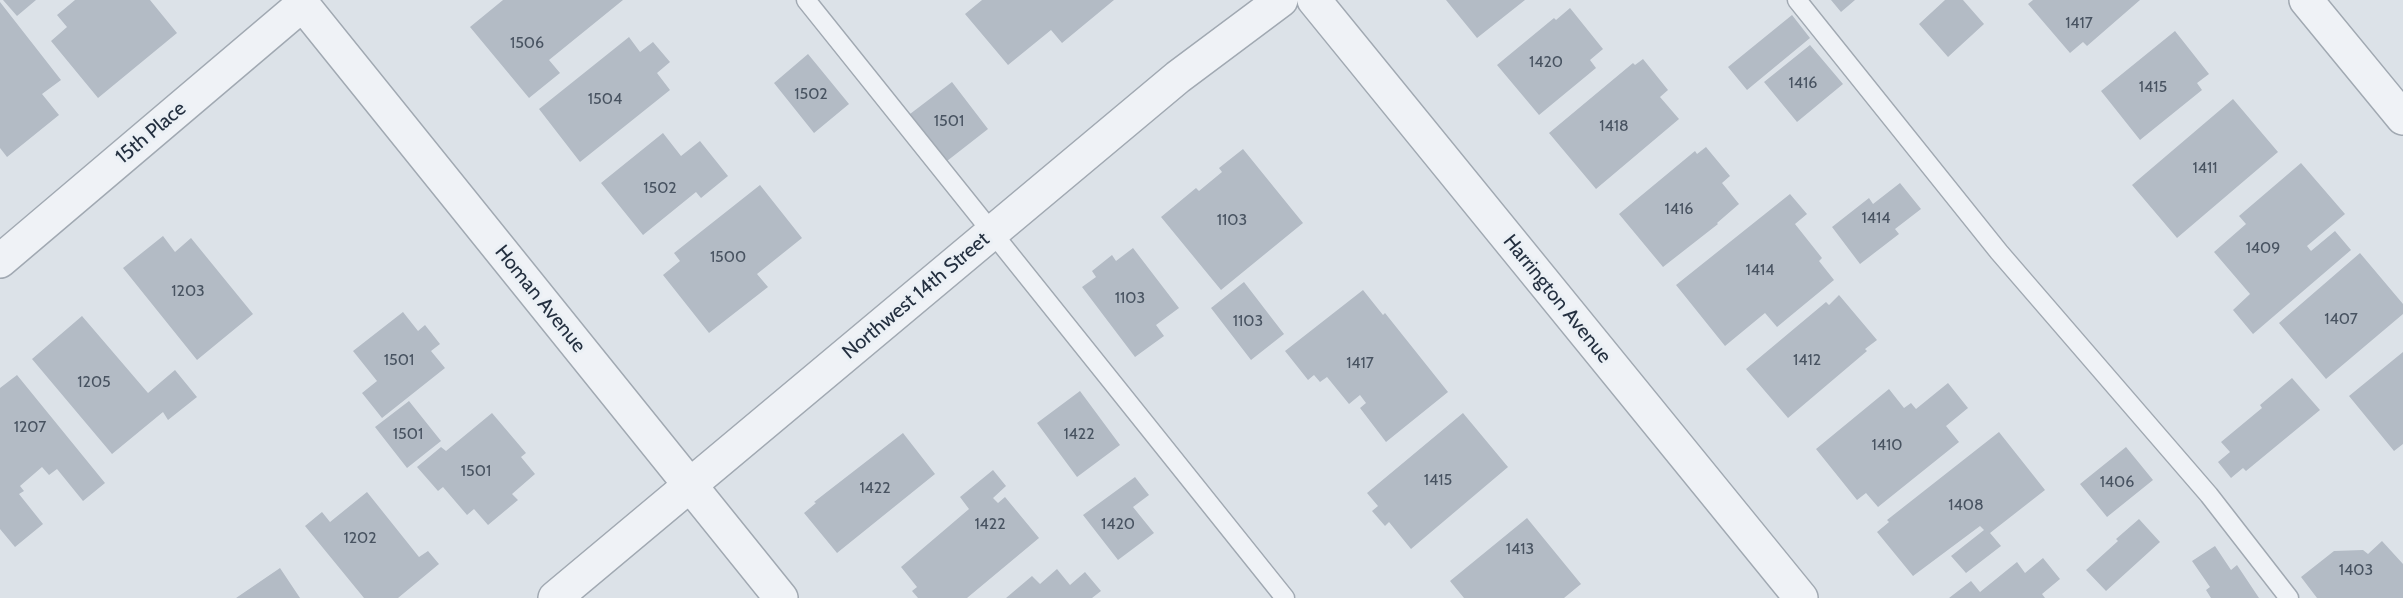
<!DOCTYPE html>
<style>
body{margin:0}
canvas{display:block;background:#dce2e8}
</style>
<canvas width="2403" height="598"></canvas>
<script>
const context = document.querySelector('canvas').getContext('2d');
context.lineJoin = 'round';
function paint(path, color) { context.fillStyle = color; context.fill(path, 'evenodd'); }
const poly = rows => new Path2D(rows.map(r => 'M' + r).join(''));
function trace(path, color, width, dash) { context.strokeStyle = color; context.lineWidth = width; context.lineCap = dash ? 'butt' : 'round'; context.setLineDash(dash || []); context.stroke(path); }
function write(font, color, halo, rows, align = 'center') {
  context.font = font + ' Cabin,sans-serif'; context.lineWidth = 6; context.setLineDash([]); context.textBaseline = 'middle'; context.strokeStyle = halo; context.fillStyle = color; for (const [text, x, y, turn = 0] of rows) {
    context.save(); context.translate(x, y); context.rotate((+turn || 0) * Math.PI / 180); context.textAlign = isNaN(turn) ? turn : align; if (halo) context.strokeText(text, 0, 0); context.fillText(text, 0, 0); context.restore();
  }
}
paint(poly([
 [3,0,36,0,17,16],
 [75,0,150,0,177,33,98,98,51,41,67,27,57,15],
 [503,0,623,0,549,60,560,73,529,98,470,27],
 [982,0,1114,0,1062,43,1051,30,1008,65,965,14],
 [1446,0,1525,0,1477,38],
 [1831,0,1855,0,1841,12],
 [1945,0,1963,0,1984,24,1948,57,1919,24],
 [2033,0,2140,0,2087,46,2083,42,2070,53,2028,4],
 [0,2,61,80,42,94,59,115,7,157,0,148],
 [1570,8,1603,49,1590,60,1596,68,1539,115,1497,65,1554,18,1556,20],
 [1792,15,1810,38,1747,90,1728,67],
 [2175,31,2209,74,2197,83,2202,90,2140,140,2101,91],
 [629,37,640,52,653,42,670,62,657,73,670,90,580,162,539,109],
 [1810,45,1843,84,1797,122,1764,82],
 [808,54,849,104,814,133,774,83],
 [1643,59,1668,90,1660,97,1679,119,1596,189,1549,133,1633,63,1635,65],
 [952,82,988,129,947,161,910,114],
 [2233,99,2278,152,2177,238,2132,185],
 [663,133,681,156,700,141,728,176,701,198,696,192,643,235,601,183],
 [1706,147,1730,176,1722,183,1739,204,1717,223,1718,224,1663,267,1619,214,1695,151,1697,154],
 [1243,149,1303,223,1221,290,1161,217,1196,188,1199,191,1222,172,1219,168],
 [2301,163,2345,214,2307,246,2311,251,2335,231,2351,250,2253,334,2233,310,2250,294,2214,252,2246,224,2239,216],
 [1900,183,1921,209,1895,229,1899,234,1860,264,1832,227,1869,198,1873,204],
 [760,185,802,238,757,274,768,287,709,333,663,275,680,261,674,253],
 [1790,194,1807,214,1795,224,1822,258,1819,261,1834,280,1777,327,1765,313,1725,346,1676,285],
 [163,236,175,252,191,238,253,314,197,360,123,268],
 [1133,248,1179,308,1156,325,1164,336,1135,357,1082,287,1096,277,1092,271,1112,255,1116,261],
 [2360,253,2403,304,2403,314,2326,379,2279,323],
 [1244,282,1284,334,1251,360,1211,308],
 [1363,290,1383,315,1385,313,1448,392,1386,442,1360,408,1366,403,1360,395,1349,404,1327,377,1320,382,1314,375,1308,380,1285,351],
 [1839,295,1877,340,1865,349,1867,351,1788,418,1746,369,1826,302,1829,305],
 [403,312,418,331,425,325,440,344,431,351,445,368,382,418,362,393,377,381,353,351],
 [82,316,148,393,175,370,197,397,168,420,163,412,112,454,32,359],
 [2403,352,2403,444,2394,451,2349,396],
 [17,375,105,483,83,501,57,469,49,475,42,467,20,486,24,491,19,494,43,524,15,547,0,529,0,388],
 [2292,378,2320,410,2246,471,2243,468,2231,478,2218,462,2230,452,2221,442,2262,408,2260,405],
 [1948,383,1968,408,1946,426,1959,442,1878,507,1866,493,1857,500,1816,449,1889,389,1904,408,1911,403,1916,409],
 [1080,391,1120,445,1077,477,1037,423],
 [409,401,441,441,407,468,375,427],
 [492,413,526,453,521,457,535,474,512,494,518,500,488,525,474,509,467,515,443,487,438,491,417,467,441,447,446,451],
 [1463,413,1508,467,1411,549,1389,522,1385,526,1372,511,1378,506,1367,493],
 [1999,432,2045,490,1990,533,2001,546,1966,573,1951,556,1984,530,1980,526,1913,576,1877,532,1889,522,1887,520],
 [903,433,935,474,837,553,804,513,816,503,814,502],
 [2126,447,2153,480,2107,517,2080,484],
 [993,470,1006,486,993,498,998,503,1005,497,1039,538,967,598,918,598,912,591,917,587,901,567,969,509,960,497],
 [1135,477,1149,495,1133,507,1154,533,1118,560,1083,515],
 [367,492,419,557,428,551,439,564,398,598,364,598,305,526,322,512,330,522],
 [1527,518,1581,584,1564,598,1464,598,1450,581],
 [2139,519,2160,542,2106,591,2086,570,2118,541,2116,539],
 [2382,541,2403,564,2403,598,2317,598,2301,577,2334,551,2363,550,2368,554],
 [2215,546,2231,570,2237,565,2259,598,2211,598,2206,590,2210,587,2192,561],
 [2043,558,2060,579,2042,594,2045,598,1949,598,1971,581,1980,592,2017,562,2025,573],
 [280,568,300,598,236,598],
 [1057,569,1070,585,1085,572,1101,591,1092,598,1006,598,1032,576,1040,584]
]), '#b3bbc5');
const service = poly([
 [806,0,1285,598],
 [1797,0,1999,252,2209,495,2289,598]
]);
const minor = poly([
 [299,0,781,598],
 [1314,0,1801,598],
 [2306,0,2403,118],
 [0,261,303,4],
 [555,598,1178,77,1281,0]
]);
trace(service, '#a1a9b2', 21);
trace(minor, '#a1a9b2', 36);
trace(service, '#eff2f6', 18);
trace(minor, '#eff2f6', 33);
write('16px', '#485361', null, [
 ["1417",2079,23],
 ["1506",527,43],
 ["1420",1546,62],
 ["1416",1803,83],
 ["1415",2153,87],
 ["1502",811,94],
 ["1504",605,99],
 ["1501",949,121],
 ["1418",1614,126],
 ["1411",2205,168],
 ["1502",660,188],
 ["1416",1679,209],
 ["1414",1876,218],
 ["1103",1232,220],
 ["1409",2263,248],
 ["1500",728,257],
 ["1414",1760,270],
 ["1203",188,291],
 ["1103",1130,298],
 ["1407",2341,319],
 ["1103",1248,321],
 ["1501",399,360],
 ["1412",1807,360],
 ["1417",1360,363],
 ["1205",94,382],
 ["1207",30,427],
 ["1501",408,434],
 ["1422",1079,434],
 ["1410",1887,445],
 ["1501",476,471],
 ["1415",1438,480],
 ["1406",2117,482],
 ["1422",875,488],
 ["1408",1966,505],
 ["1422",990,524],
 ["1420",1118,524],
 ["1202",360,538],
 ["1413",1520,549],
 ["1403",2356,570]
]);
write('20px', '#243040', '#ebf0f5', [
 ["15th Place",151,133,-40],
 ["Northwest 14th Street",916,296,-40],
 ["Homan Avenue",540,299,51],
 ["Harrington Avenue",1557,299,51]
]);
</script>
